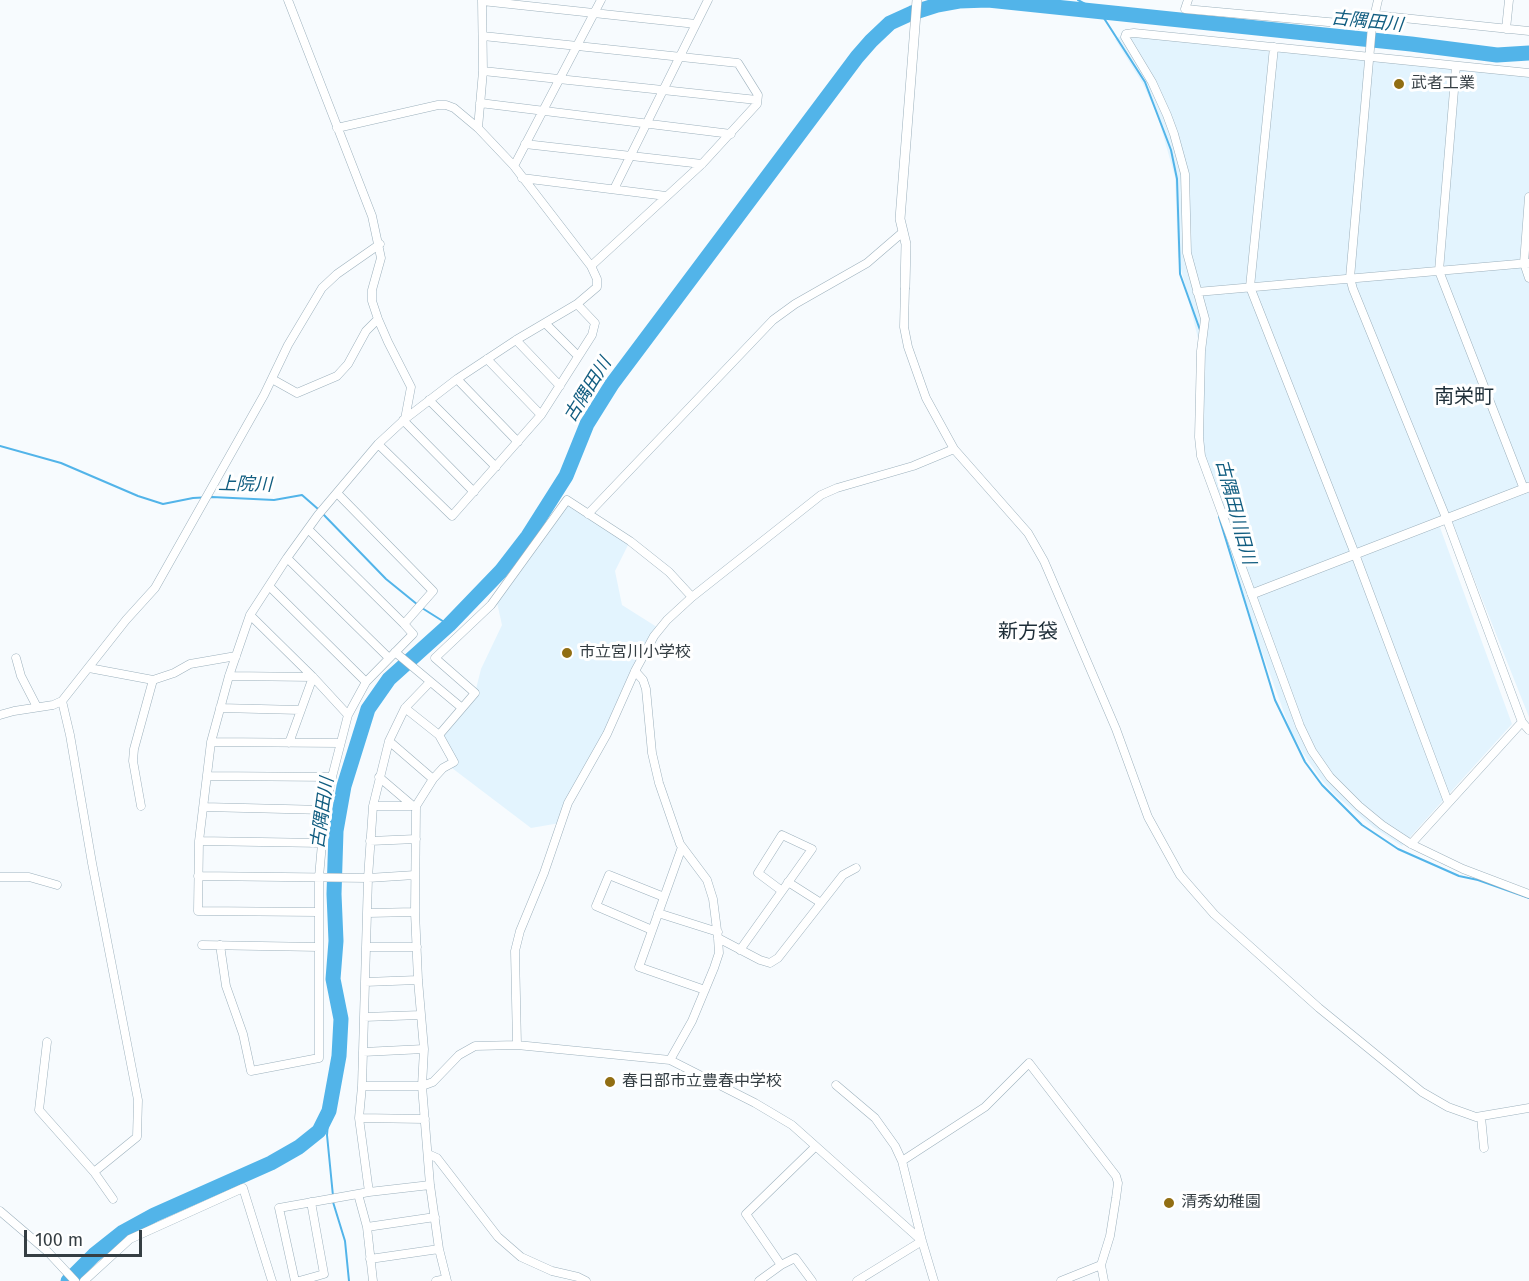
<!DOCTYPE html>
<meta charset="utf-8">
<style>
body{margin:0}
#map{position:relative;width:1529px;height:1281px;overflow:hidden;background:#f7fbfe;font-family:"Fira Sans",sans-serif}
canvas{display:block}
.scale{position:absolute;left:24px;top:1230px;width:118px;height:27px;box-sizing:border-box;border:3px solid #353e43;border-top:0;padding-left:8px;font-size:18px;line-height:21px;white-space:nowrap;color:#353e43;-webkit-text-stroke:4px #fff;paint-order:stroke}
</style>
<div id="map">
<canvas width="1529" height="1281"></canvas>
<div class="scale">100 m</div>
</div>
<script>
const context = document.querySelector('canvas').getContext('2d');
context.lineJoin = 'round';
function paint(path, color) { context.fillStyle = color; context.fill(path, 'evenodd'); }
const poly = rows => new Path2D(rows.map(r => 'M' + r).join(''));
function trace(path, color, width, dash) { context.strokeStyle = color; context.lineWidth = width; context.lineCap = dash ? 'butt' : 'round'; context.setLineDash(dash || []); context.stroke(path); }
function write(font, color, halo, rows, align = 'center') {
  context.font = font + ' "Fira Sans","Noto Sans JP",sans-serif'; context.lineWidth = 6; context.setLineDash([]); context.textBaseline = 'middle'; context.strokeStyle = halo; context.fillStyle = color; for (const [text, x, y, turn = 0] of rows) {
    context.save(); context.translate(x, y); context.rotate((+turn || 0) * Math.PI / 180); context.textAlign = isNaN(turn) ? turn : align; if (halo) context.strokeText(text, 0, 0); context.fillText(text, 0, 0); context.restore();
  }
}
paint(poly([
 [1124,35,1529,77,1529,486,1438,522,1512,724,1402,846,1373,827,1334,794,1321,779,1303,753,1290,729,1242,597,1201,456,1201,351,1178,256,1175,177,1158,117,1143,84,1115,39],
 [1529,487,1529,717,1450,518],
 [567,500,630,541,615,571,622,605,660,629,560,823,531,828,448,765,453,762,439,735,475,693,481,669,502,625,496,598]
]), '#e3f4fe');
trace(poly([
 [1078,0,1100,12,1145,82,1171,150,1177,179,1180,274,1200,330],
 [0,446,61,463,138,496,163,504,193,498,212,497,274,500,302,495,318,509],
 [322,513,386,579,418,605],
 [1219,517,1275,700,1305,762,1322,785,1362,825,1398,849,1459,876,1478,880,1529,898],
 [422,608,449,625],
 [329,1111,327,1135,333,1196],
 [333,1202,345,1241,349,1281]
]), '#52b4e9', 2);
trace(poly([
 [68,1281,94,1255,123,1232,154,1215,271,1163,299,1147,319,1131,329,1111,339,1056,341,1019,333,979,336,941,334,894,336,831,344,786,368,709,389,679,449,625,501,571,528,536,566,476,587,424,612,384,857,57,871,41,890,23,912,13,937,5,959,1,988,0,1411,44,1497,55,1529,53]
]), '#52b4e9', 15);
const minor = poly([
 [288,0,372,216,381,258,372,290,372,301,378,319,388,342,411,387,405,419],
 [1188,0,1185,9,1372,26],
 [1378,0,1372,26,1350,278,1353,289,1447,520,1522,722,1529,730],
 [482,1,696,24],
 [1374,15,1529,31],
 [1506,29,1509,0],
 [483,36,738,63,758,95,757,104,702,164,591,266],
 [1274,47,1250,287,1355,554,1448,802],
 [1456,66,1439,271,1524,489],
 [483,71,757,100],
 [1529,73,1134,33,1126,34,1125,37,1152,82,1167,115,1174,134,1185,174,1187,253,1205,319,1201,351,1199,437,1201,456,1300,726,1312,751,1330,777,1359,806,1382,825,1411,844,1463,869,1529,894],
 [480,103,731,134],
 [478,128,483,71,482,0],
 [525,144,702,164],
 [514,166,601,0],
 [522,178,666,196],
 [614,189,708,0],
 [1529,197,1524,263,1529,278],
 [905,287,904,327,908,347,926,398,954,449,1028,533,1044,561,1116,729,1148,817,1180,875,1214,914,1319,1008,1422,1092,1448,1107,1476,1117,1529,1108],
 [1197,292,1529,263],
 [545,323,578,356],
 [516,340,560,386],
 [487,359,541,415],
 [272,379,297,393,337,376,348,364,366,331,378,319],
 [457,379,518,442],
 [429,400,496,467],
 [403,420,474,492],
 [378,444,452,516,541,415,592,335,595,323,577,304],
 [588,514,773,320,795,304,867,263,903,232],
 [308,529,404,624],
 [287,558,389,658],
 [269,586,366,682],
 [250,615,313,677,348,715],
 [395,652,462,708],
 [16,658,21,676,37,707],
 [89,668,153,680,174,673,190,664,236,656],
 [635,671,643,680,646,689,652,753,659,783,680,844,707,880,713,899,718,938,719,953,714,968,692,1021,670,1060],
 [229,676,313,677,289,743],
 [430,682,405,708,439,735],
 [62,701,70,735,92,863,138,1100,137,1137,94,1172],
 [220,708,300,710],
 [0,715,14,711,53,705,62,701,126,620,155,588,264,395,288,345,322,288,337,274,380,244],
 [389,741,433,779],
 [211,742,340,743],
 [207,776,332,777],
 [379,777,413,806],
 [141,806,133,761,134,749,153,680],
 [373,806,413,806],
 [204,807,325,810],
 [199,841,322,843],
 [370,841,416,839],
 [1411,844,1522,722],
 [682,847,639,967,705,990],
 [198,876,368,878,415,875],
 [0,877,29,877,57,885],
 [788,882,821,903],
 [318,912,198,911,199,841,211,742,229,676,250,615,287,558,318,515,378,444,405,419,457,379,516,340,577,304,597,287,597,279,591,266,514,166,478,128,454,108,446,105,438,105,337,128],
 [368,913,415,912],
 [658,913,718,932],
 [652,930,596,906,609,875,664,897],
 [718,938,760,960,770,963,778,958,843,875,856,868],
 [202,945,319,947],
 [220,945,226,986,243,1034,251,1071,319,1058,319,877,325,810,332,777,348,715,366,682,413,634,404,624,433,591,337,493],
 [367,947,417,947],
 [740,950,812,849,782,835,758,873,782,891],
 [365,982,418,980],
 [364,1017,421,1015],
 [47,1042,39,1110,94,1172,113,1199],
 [517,1045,515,951,520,931,544,873,568,803,607,734,635,671,654,636,667,620,692,597,821,495,837,488,913,466,954,449],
 [363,1052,424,1049],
 [836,1085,875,1118,895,1146,902,1161,922,1241,934,1281],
 [362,1086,422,1086,433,1082,459,1055,475,1046,517,1045,670,1060,755,1103,792,1125,922,1241],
 [1481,1117,1484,1148],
 [359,1118,425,1119],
 [428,1154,437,1158,498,1237,521,1257,552,1271,578,1277,586,1281],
 [902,1161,985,1107,1029,1063,1116,1176,1118,1183,1116,1198,1110,1236,1101,1265,1104,1281],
 [369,1192,359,1118,362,1086,368,878,373,806,389,741,405,708],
 [358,1194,367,1227,373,1281],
 [0,1211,48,1252,75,1281],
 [367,1227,435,1217],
 [370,1259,439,1249],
 [781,1265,746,1214,815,1147],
 [84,1281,130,1239,243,1188,272,1281],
 [295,1281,279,1208,369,1192,430,1185],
 [299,1281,324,1274,311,1202],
 [436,1281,446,1279],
 [447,1281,439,1249,430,1185,422,1086,424,1049,418,980,415,912,416,806,433,779,443,768,454,762,439,735,475,693,435,658,491,605,567,500,630,541,669,572,692,597],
 [759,1281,781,1265,795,1258,812,1281],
 [857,1281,922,1241],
 [1061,1281,1101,1265]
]);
const tertiary = poly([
 [905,287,906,244,900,219,917,0],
 [1252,594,1529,487]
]);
trace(minor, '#9db1bd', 9);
trace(tertiary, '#9db1bd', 10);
trace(minor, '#fff', 8);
trace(tertiary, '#fff', 9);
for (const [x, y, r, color] of [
 [1399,84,6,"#916e13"],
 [567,653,6,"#916e13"],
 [610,1082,6,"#916e13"],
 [1169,1203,6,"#916e13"]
]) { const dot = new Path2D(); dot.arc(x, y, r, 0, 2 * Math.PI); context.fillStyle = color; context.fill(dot); trace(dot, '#fff', 2); }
write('16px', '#353e43', '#fff', [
 ["武者工業",1411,84],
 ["市立宮川小学校",579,653],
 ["春日部市立豊春中学校",622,1082],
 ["清秀幼稚園",1181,1203]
], 'left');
write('italic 18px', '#115d80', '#fff', [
 ["古隅田川",1367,22,6],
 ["古隅田川",588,390,-58],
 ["上院川",245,485,1],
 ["古隅田川旧川",1235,512,75],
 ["古隅田川",323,813,-82]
]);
write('20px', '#1e2e38', '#fff', [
 ["南栄町",1464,397],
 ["新方袋",1028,632]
]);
</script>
